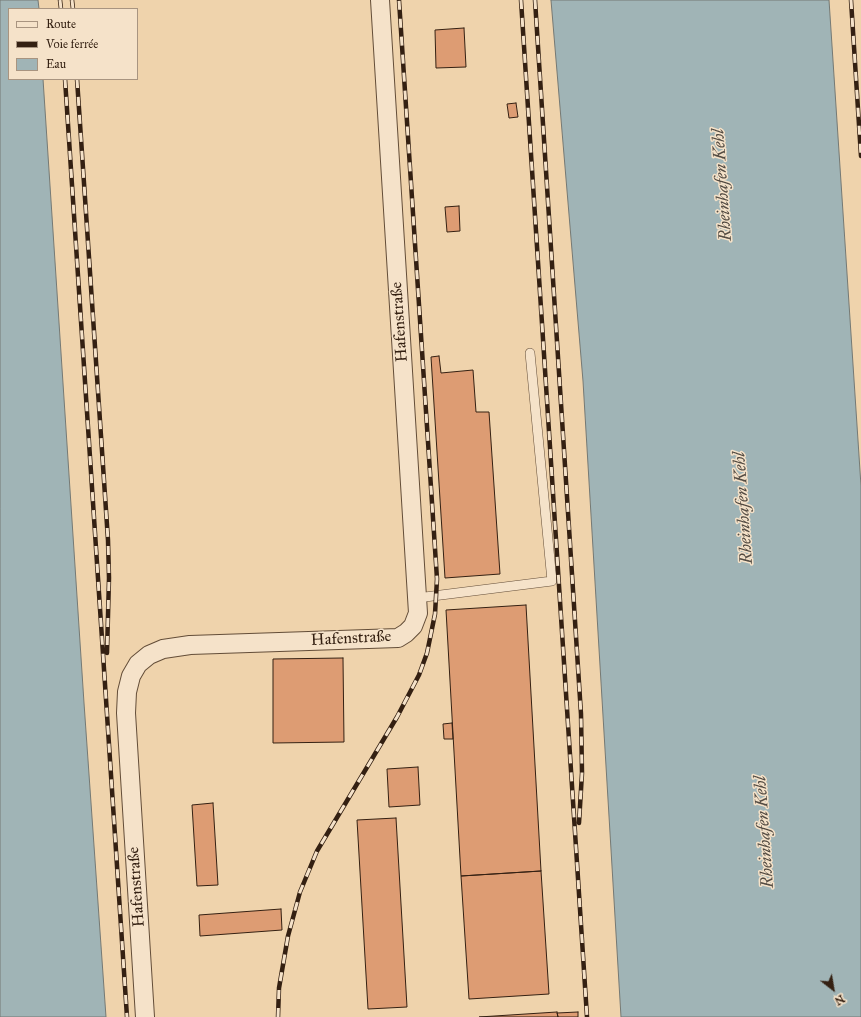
<!DOCTYPE html>
<meta charset="utf-8">
<style>
body{margin:0}
#map{position:relative;width:861px;height:1017px;overflow:hidden;background:#efd3ac;font-family:"IM FELL Great Primer",serif}
canvas{display:block}
.legend{position:absolute;left:8px;top:8px;width:130px;height:72px;box-sizing:border-box;background:#f5e2c9;border:1px solid #a89480;margin:0;padding:5px 7px;list-style:none;font-size:12px;color:#342012}
.legend li{display:flex;align-items:center;gap:8px;height:20px}
.legend b{width:20px;border:1px solid #a89480}
.north{position:absolute;left:813px;top:969px;width:40px;height:40px;-webkit-text-stroke:3px #f5e2c9;paint-order:stroke;rotate:149deg;font-size:11px;font-weight:700;line-height:16px;text-align:center;color:#342012}
.north::after{content:'';display:block;margin:auto;width:14px;height:18px;background:#342012;clip-path:polygon(50% 0,100% 100%,50% 72%,0 100%)}
</style>
<div id="map">
<canvas width="861" height="1017"></canvas>
<ul class="legend">
<li><b style="height:5px;background:#f5e2c9"></b>Route</li>
<li><b style="height:5px;background:#342012"></b>Voie ferrée</li>
<li><b style="height:11px;background:#a0b4b6"></b>Eau</li>
</ul>
<div class="north">N</div>
</div>
<script>
const context = document.querySelector('canvas').getContext('2d');
context.lineJoin = 'round';
function paint(path, color) { context.fillStyle = color; context.fill(path, 'evenodd'); }
const poly = rows => new Path2D(rows.map(r => 'M' + r).join(''));
function trace(path, color, width, dash) { context.strokeStyle = color; context.lineWidth = width; context.lineCap = dash ? 'butt' : 'round'; context.setLineDash(dash || []); context.stroke(path); }
function write(font, color, halo, rows, align = 'center') {
  context.font = font + ' "IM FELL Great Primer",serif'; context.lineWidth = 3; context.setLineDash([]); context.textBaseline = 'middle'; context.strokeStyle = halo; context.fillStyle = color; for (const [text, x, y, turn = 0] of rows) {
    context.save(); context.translate(x, y); context.rotate((+turn || 0) * Math.PI / 180); context.textAlign = isNaN(turn) ? turn : align; if (halo) context.strokeText(text, 0, 0); context.fillText(text, 0, 0); context.restore();
  }
}
const water = poly([
 [0,0,38,0,39,9,9,9,9,79,43,79,84,703,106,1017,0,1017,0,0],
 [551,0,829,0,861,486,861,1017,621,1017,583,381,551,0]
]);
paint(water, '#a0b4b6');
trace(water, '#757974', 1);
const building = poly([
 [464,28,466,67,436,68,435,30,464,28],
 [516,103,518,117,509,118,507,104,516,103],
 [459,206,460,231,447,232,445,207,459,206],
 [439,356,441,373,473,370,476,412,489,412,500,574,445,578,431,357,439,356],
 [526,605,541,871,461,876,446,610,526,605],
 [343,658,344,742,273,743,273,659,343,658],
 [452,723,453,739,444,739,443,724,452,723],
 [418,767,420,805,389,807,387,769,418,767],
 [213,803,218,885,197,886,192,805,213,803],
 [396,818,407,1007,368,1009,357,820,396,818],
 [541,871,549,994,469,999,461,876,541,871],
 [281,909,282,930,200,936,199,915,281,909],
 [557,1012,558,1017,479,1017,557,1012],
 [578,1012,578,1017,558,1017,557,1013,578,1012]
]);
paint(building, '#dd9c73');
trace(building, '#342012', 1);
const lane = poly([
 [417,598,552,581,530,353]
]);
const street = poly([
 [145,1017,126,713,127,692,131,676,138,664,149,655,163,649,190,645,398,638,406,633,413,626,418,613,380,0]
]);
trace(lane, '#634d38', 10);
trace(street, '#634d38', 20);
trace(lane, '#f5e2c9', 9);
trace(street, '#f5e2c9', 18);
const rail = poly([
 [60,0,61,9],
 [72,0,73,9],
 [521,0,587,1017],
 [535,0,581,714,582,773,579,823],
 [851,0,861,156],
 [65,79,127,1017],
 [77,79,108,540,109,578,107,653],
 [278,1017,279,988,288,936,300,892,317,851,397,717,419,675,427,653,435,614,437,579,399,0]
]);
trace(rail, '#342012', 4.5);
trace(rail, '#f5e2c9', 3, [9]);
write('16px', '#342012', '#f5e2c9', [
 ["Hafenstraße",400,322,-94],
 ["Hafenstraße",351,639,-3],
 ["Hafenstraße",137,887,-94]
]);
write('italic 17px', '#544c43', '#f5e2c9', [
 ["Rheinhafen Kehl",723,185,-94],
 ["Rheinhafen Kehl",744,508,-94],
 ["Rheinhafen Kehl",765,832,-94]
]);
</script>
